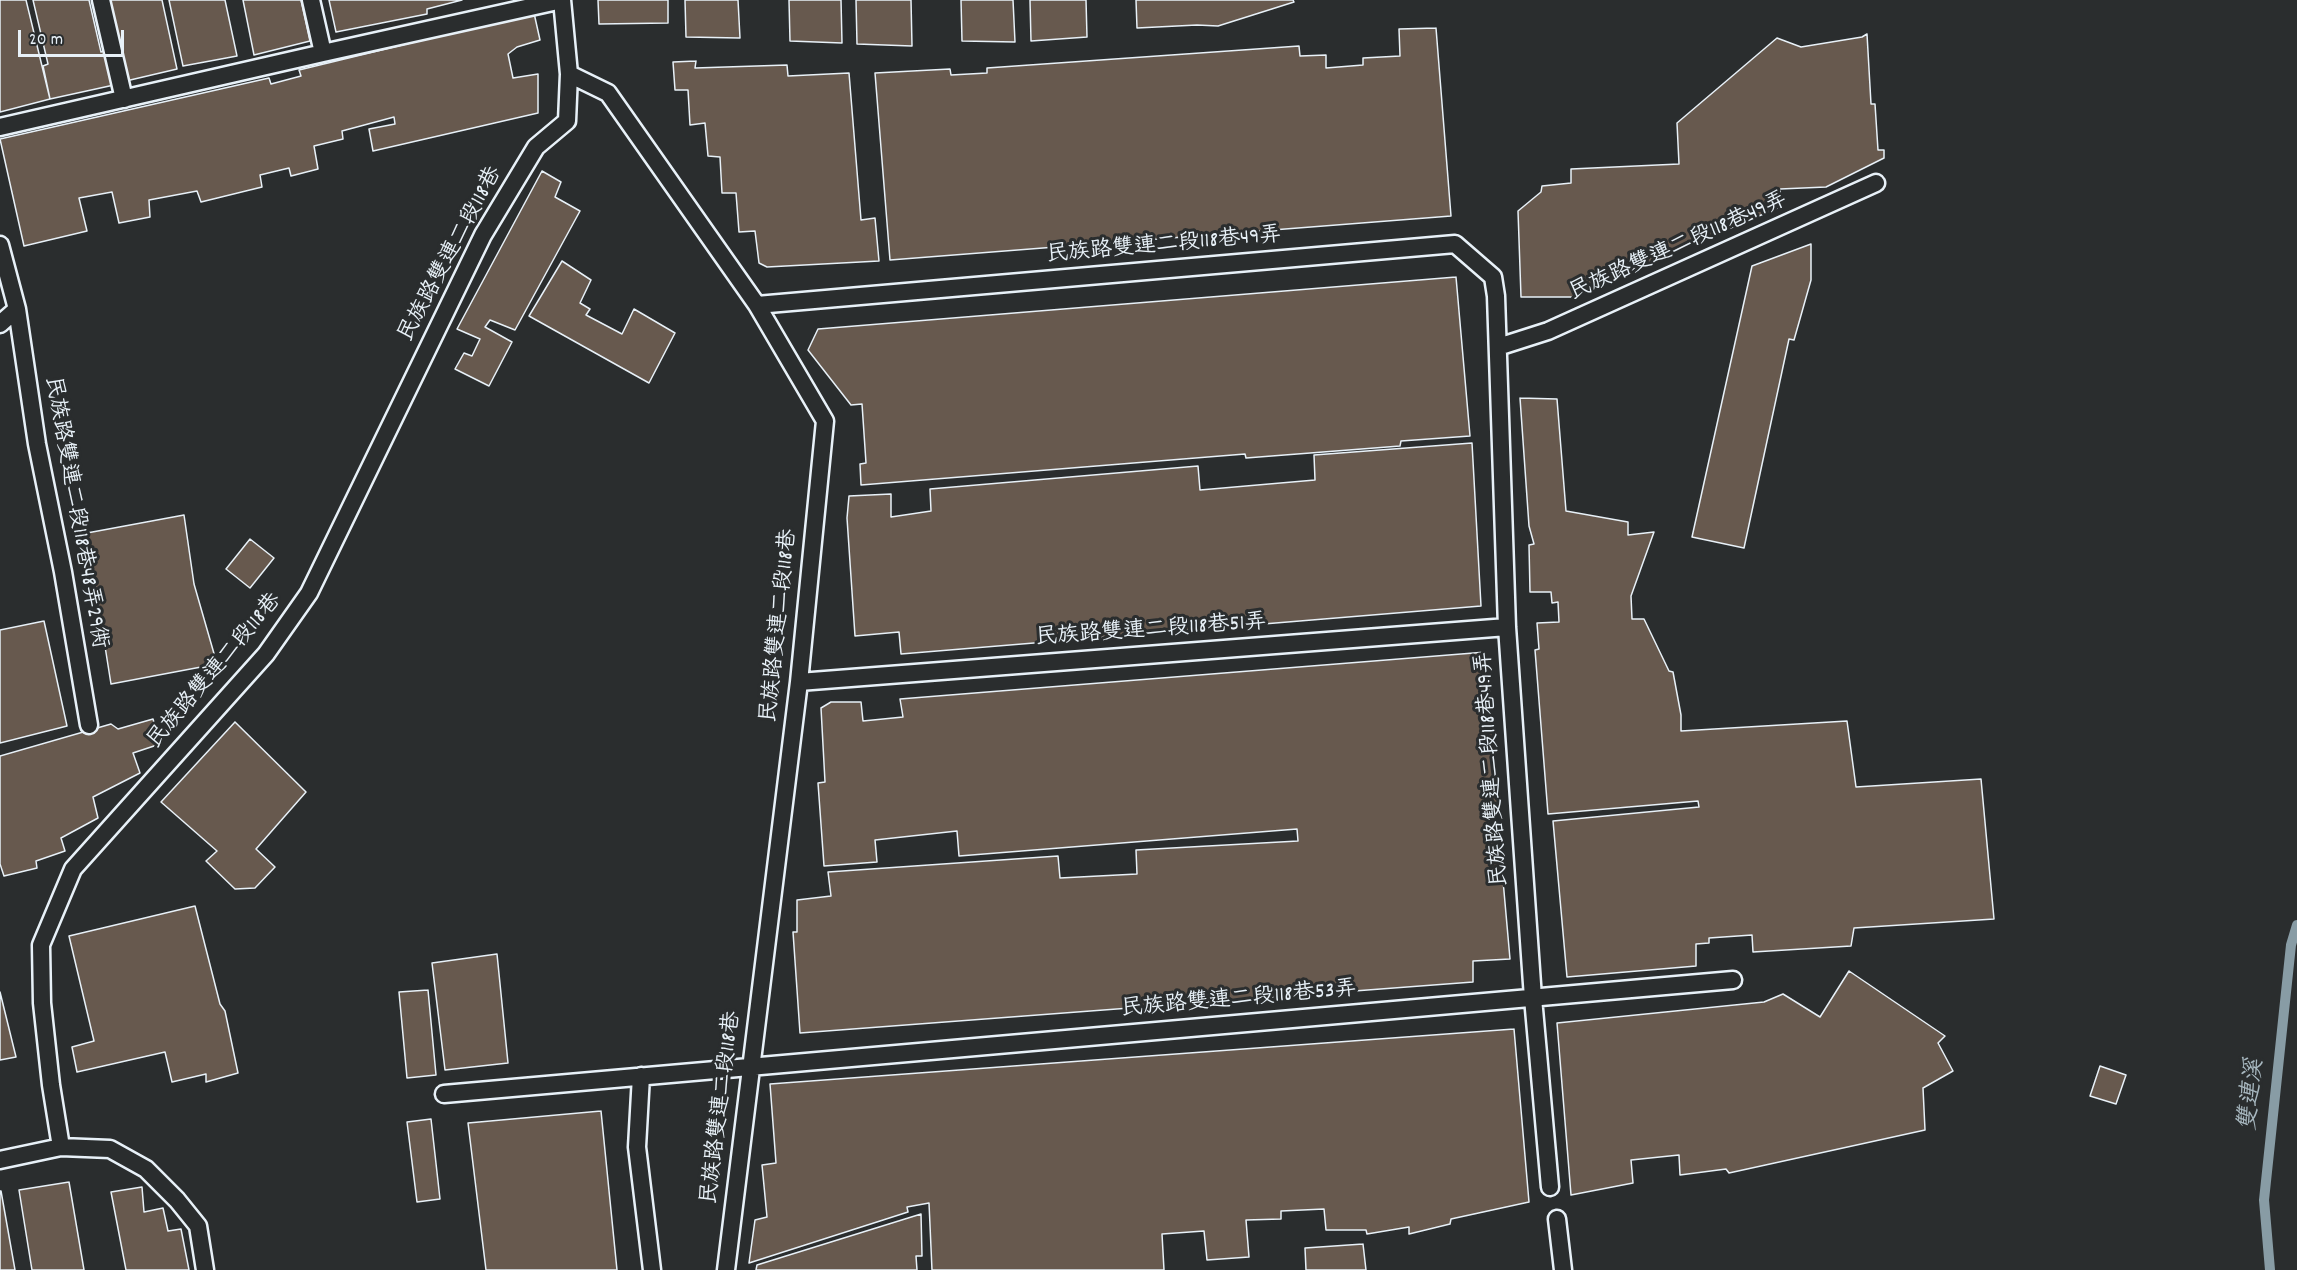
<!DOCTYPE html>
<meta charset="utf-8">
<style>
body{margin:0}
#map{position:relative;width:2297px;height:1270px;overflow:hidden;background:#2a2d2e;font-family:Dekko,sans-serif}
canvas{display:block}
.scale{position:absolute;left:18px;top:30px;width:106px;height:27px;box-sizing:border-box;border:3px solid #e8f1f8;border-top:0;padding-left:8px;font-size:18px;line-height:21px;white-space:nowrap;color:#e8f1f8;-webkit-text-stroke:4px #2a2d2e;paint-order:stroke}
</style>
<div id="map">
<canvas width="2297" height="1270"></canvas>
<div class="scale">20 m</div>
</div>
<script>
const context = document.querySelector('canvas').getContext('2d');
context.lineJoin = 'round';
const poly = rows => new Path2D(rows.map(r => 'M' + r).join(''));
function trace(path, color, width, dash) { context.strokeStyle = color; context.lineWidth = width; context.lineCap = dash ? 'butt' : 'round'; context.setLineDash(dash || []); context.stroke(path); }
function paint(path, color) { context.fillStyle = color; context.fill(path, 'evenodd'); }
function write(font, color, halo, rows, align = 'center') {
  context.font = font + ' Dekko,"LXGW WenKai TC",sans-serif'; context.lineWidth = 6; context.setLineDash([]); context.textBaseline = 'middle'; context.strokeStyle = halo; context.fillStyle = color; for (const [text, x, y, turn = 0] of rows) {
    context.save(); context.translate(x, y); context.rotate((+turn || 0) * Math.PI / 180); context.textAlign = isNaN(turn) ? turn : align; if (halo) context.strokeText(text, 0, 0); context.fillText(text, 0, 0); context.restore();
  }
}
trace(poly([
 [2270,1270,2264,1200,2291,945,2297,925]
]), '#889ca5', 10);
const building = poly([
 [0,0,26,0,50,99,0,112,0,0],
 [33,0,89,0,101,52,106,50,114,85,50,99,43,66,48,64,33,0],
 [107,0,162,0,177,69,126,81,107,0],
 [169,0,225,0,237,56,183,66,169,0],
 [243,0,301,0,310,41,254,55,243,0],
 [329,0,462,0,427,9,427,14,336,32,329,0],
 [598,0,668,0,668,23,599,24,598,0],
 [685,0,738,0,740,38,686,37,685,0],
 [789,0,841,0,842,43,790,41,789,0],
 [856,0,911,0,912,46,857,44,856,0],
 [961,0,1013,0,1015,42,962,41,961,0],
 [1030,0,1086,0,1087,37,1031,41,1030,0],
 [1136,0,1293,0,1294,2,1218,26,1197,25,1137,28,1136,0],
 [534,13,540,40,517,47,508,54,513,78,538,74,538,113,373,151,369,129,395,124,394,117,342,131,343,139,314,146,318,169,291,176,289,168,260,175,262,187,201,202,197,191,149,200,150,217,119,223,112,192,79,198,87,231,24,246,0,139,269,78,271,84,301,76,299,70,534,13],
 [1436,28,1451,216,890,260,875,73,950,69,951,75,987,73,987,68,1299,46,1300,56,1326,55,1326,68,1363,65,1363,58,1400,56,1399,29,1436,28],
 [1867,34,1871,104,1875,104,1878,150,1884,150,1884,158,1826,187,1780,189,1780,207,1580,292,1580,297,1521,297,1518,211,1541,192,1542,186,1571,183,1571,169,1679,164,1677,123,1777,38,1801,47,1862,37,1867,34],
 [696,61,695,68,787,65,788,76,849,73,861,220,875,218,879,261,767,267,759,263,755,231,739,232,736,193,722,193,720,157,708,156,705,123,690,125,688,90,675,90,673,62,696,61],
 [542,171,561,182,555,197,580,211,515,330,490,320,485,327,512,342,489,386,455,369,464,353,472,356,480,339,457,329,542,171],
 [1811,244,1811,280,1794,340,1789,339,1744,548,1692,537,1752,266,1811,244],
 [562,261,591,280,580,303,590,309,586,315,622,334,634,309,675,333,649,383,529,316,562,261],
 [1456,277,1470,436,1401,441,1400,446,1246,458,1245,454,861,485,860,464,866,463,862,404,851,405,808,350,818,329,1456,277],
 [1520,398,1557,399,1566,511,1628,522,1628,535,1654,532,1631,596,1632,619,1644,619,1669,671,1673,672,1681,715,1681,731,1847,721,1856,787,1981,779,1994,919,1854,928,1851,946,1753,952,1752,935,1709,938,1709,943,1696,944,1696,966,1567,977,1553,821,1699,807,1698,801,1548,814,1535,650,1539,649,1537,623,1559,622,1558,602,1552,603,1551,592,1530,592,1529,545,1534,544,1529,526,1520,398],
 [1472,443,1481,606,901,654,899,632,855,636,847,518,849,496,891,494,891,517,931,511,930,489,1198,466,1200,490,1315,480,1314,455,1472,443],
 [184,515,194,584,217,664,111,684,87,533,184,515],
 [250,539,274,558,250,588,226,569,250,539],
 [44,621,67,726,0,743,0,630,44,621],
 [1486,652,1500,814,1489,816,1489,826,1498,824,1510,959,1473,961,1473,982,800,1033,793,932,797,932,797,900,831,896,828,872,1058,856,1060,878,1137,874,1136,850,1298,841,1297,829,959,856,957,831,875,840,877,862,824,866,818,783,825,782,821,708,831,702,861,702,863,721,903,717,900,699,1486,652],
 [153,719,160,744,133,753,140,773,93,797,98,818,61,838,65,851,36,861,37,868,4,876,0,864,0,756,111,724,118,729,153,719],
 [235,722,306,792,256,849,275,867,255,888,235,889,206,861,217,851,161,802,235,722],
 [195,906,220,1004,225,1011,238,1073,206,1082,206,1074,172,1082,165,1052,77,1072,72,1047,94,1041,69,936,195,906],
 [497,954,508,1063,445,1070,432,963,497,954],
 [1849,971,1945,1036,1938,1043,1953,1071,1923,1088,1925,1130,1729,1173,1726,1169,1680,1175,1679,1155,1631,1160,1633,1183,1571,1195,1557,1023,1764,1002,1783,994,1820,1017,1849,971],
 [428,990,436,1075,407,1078,399,992,428,990],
 [0,992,16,1057,0,1060,0,992],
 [1514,1029,1529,1202,1451,1219,1450,1224,1409,1234,1409,1227,1367,1234,1366,1230,1326,1230,1324,1209,1281,1211,1281,1219,1246,1220,1249,1257,1207,1260,1204,1231,1162,1234,1164,1270,932,1270,929,1203,907,1207,908,1212,749,1263,755,1220,767,1217,762,1165,776,1163,770,1084,1514,1029],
 [2100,1066,2126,1075,2116,1104,2090,1096,2100,1066],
 [601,1111,617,1270,486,1270,468,1123,601,1111],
 [431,1119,440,1199,417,1202,407,1122,431,1119],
 [69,1182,84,1270,32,1270,19,1190,69,1182],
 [142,1187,144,1212,163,1208,168,1231,181,1229,189,1270,126,1270,111,1192,142,1187],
 [0,1191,1,1191,15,1270,0,1270,0,1191],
 [921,1214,922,1256,916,1256,917,1270,756,1270,757,1265,921,1214],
 [1363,1244,1366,1270,1306,1270,1305,1248,1363,1244]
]);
paint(building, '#67594e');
trace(building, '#e8f1f8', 1.5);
const service = poly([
 [101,0,124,99],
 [311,0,323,53],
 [562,0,569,74,608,93,757,305,825,421,799,682,726,1270],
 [0,127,323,53,562,0],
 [0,245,17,309,37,444,63,572,89,725],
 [757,305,1455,244,1493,277,1496,296,1507,627,1533,998,1550,1187],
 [0,324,17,309],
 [1498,347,1548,331,1876,183],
 [799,682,1507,627],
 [641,1076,637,1147,652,1270],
 [444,1094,1733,980],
 [61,1147,51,1085,42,1003,41,945,73,869,266,654,309,593,483,235,536,147,567,121,569,74],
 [0,1160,61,1147,110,1149,146,1169,177,1200,198,1226,205,1270],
 [1557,1219,1563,1270]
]);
trace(service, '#e8f1f8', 21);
trace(service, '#2a2d2e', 16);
write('22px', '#e8f1f8', '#2a2d2e', [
 ["民族路雙連二段118巷49弄",1164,247,-5],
 ["民族路雙連二段118巷49弄",1679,248,-24],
 ["民族路雙連二段118巷",452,255,-62],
 ["民族路雙連二段118巷48弄29衖",74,513,80],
 ["民族路雙連二段118巷",781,626,-84],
 ["民族路雙連二段118巷51弄",1151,632,-4],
 ["民族路雙連二段118巷",216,672,-50],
 ["民族路雙連二段118巷49弄",1494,769,-94],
 ["民族路雙連二段118巷53弄",1239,1001,-5],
 ["民族路雙連二段118巷",723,1108,-83]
]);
write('italic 24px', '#a8b8c0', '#2a2d2e', [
 ["雙連溪",2254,1095,-84]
]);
</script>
